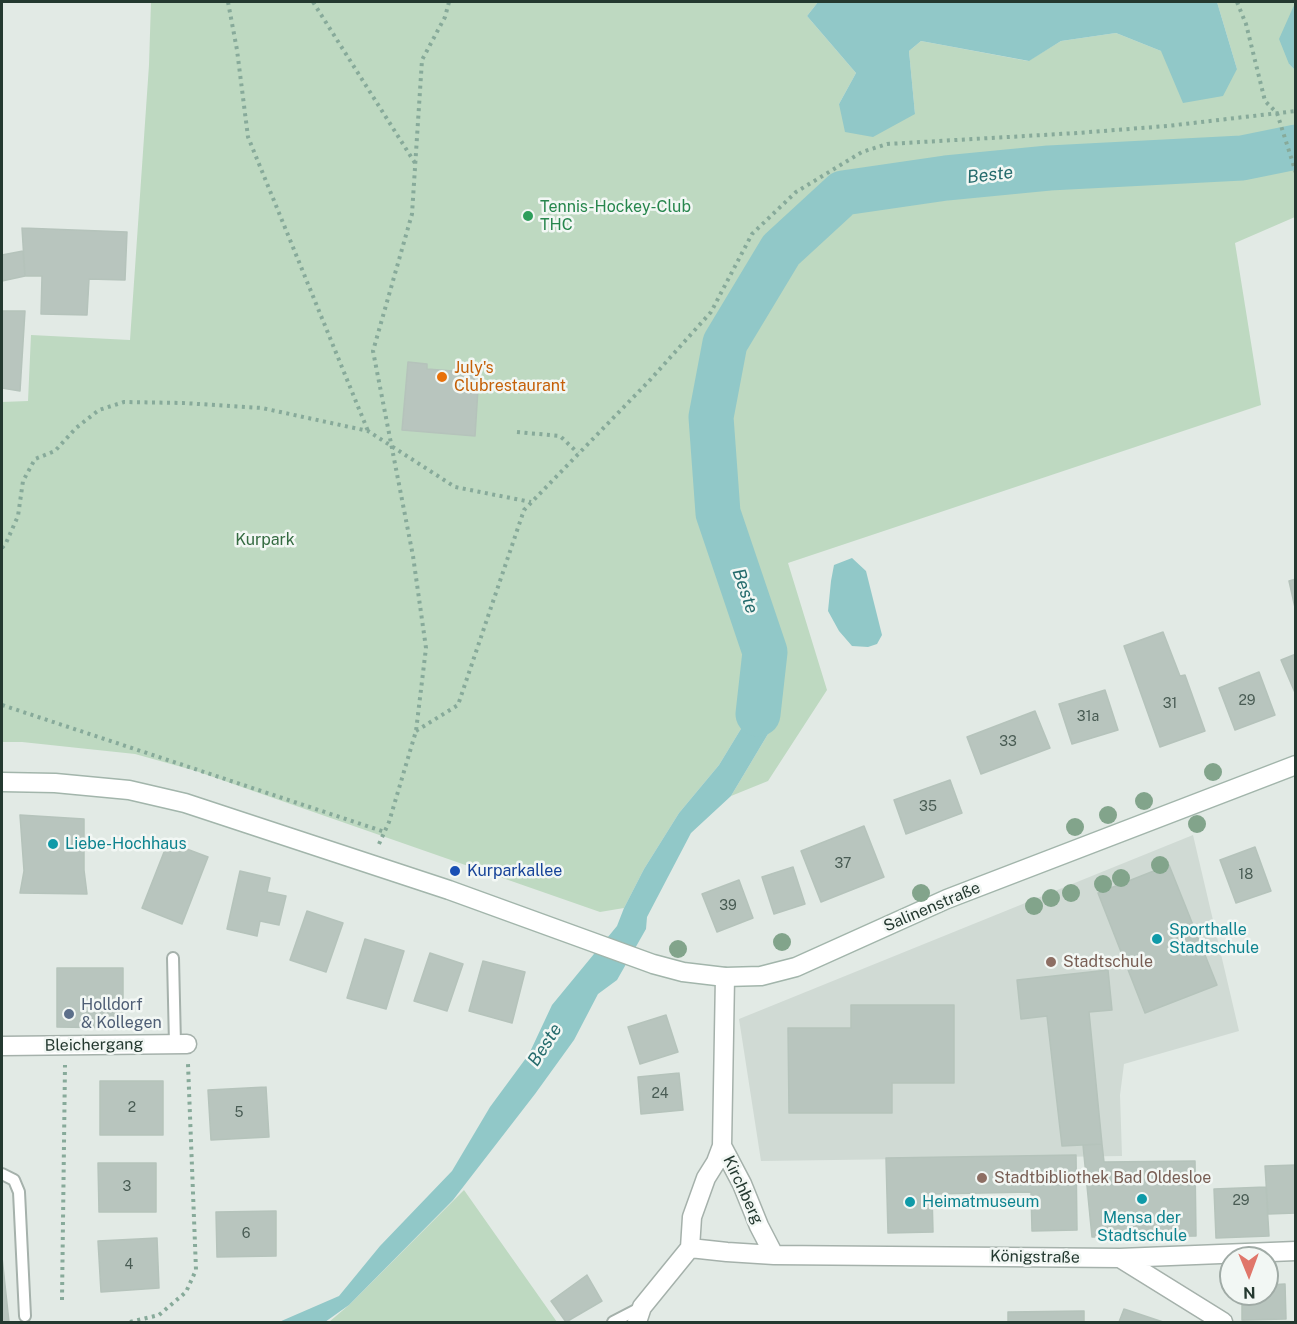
<!DOCTYPE html>
<meta charset="utf-8">
<style>
body{margin:0}
#map{position:relative;width:1297px;height:1324px;overflow:hidden;background:#e2eae5;font-family:"Public Sans",sans-serif}
canvas{display:block}
.frame{position:absolute;inset:0;border:3px solid #243930;pointer-events:none}
.north{position:absolute;left:1219px;top:1246px;width:60px;height:60px;box-sizing:border-box;background:#f2f7f4;border:2px solid #a0aba6;border-radius:50%;rotate:179deg;font-size:16px;font-weight:700;line-height:24px;text-align:center;color:#243930}
.north::after{content:'';display:block;margin:auto;width:21px;height:27px;background:#e0766a;clip-path:polygon(50% 0,100% 100%,50% 72%,0 100%)}
</style>
<div id="map">
<canvas width="1297" height="1324"></canvas>
<div class="frame"></div>
<div class="north">N</div>
</div>
<script>
const context = document.querySelector('canvas').getContext('2d');
context.lineJoin = 'round';
function paint(path, color) { context.fillStyle = color; context.fill(path, 'evenodd'); }
const poly = rows => new Path2D(rows.map(r => 'M' + r).join(''));
function trace(path, color, width, dash) { context.strokeStyle = color; context.lineWidth = width; context.lineCap = dash ? 'butt' : 'round'; context.setLineDash(dash || []); context.stroke(path); }
function write(font, color, halo, rows, align = 'center') {
  context.font = font + ' "Public Sans",sans-serif'; context.lineWidth = 5; context.setLineDash([]); context.textBaseline = 'middle'; context.strokeStyle = halo; context.fillStyle = color; for (const [text, x, y, turn = 0] of rows) {
    context.save(); context.translate(x, y); context.rotate((+turn || 0) * Math.PI / 180); context.textAlign = isNaN(turn) ? turn : align; if (halo) context.strokeText(text, 0, 0); context.fillText(text, 0, 0); context.restore();
  }
}
paint(poly([
 [1193,835,1239,1031,1124,1064,1120,1095,1122,1156,761,1161,739,1019]
]), '#d0dad4');
paint(poly([
 [151,2,818,2,807,16,856,73,839,104,915,114,909,51,921,41,1028,61,1061,41,1116,33,1161,51,1237,69,1217,2,1295,2,1289,64,1295,70,1295,147,1256,156,1295,149,1295,217,1235,243,1261,405,788,563,827,690,768,781,731,796,768,734,784,667,765,652,753,709,719,765,679,813,644,869,624,908,600,912,196,771,135,754,22,742,2,742,2,402,28,401,31,335,130,340,149,65],
 [464,1190,557,1322,329,1322,349,1305]
]), '#bed9c1');
paint(poly([
 [818,2,1217,2,1237,69,1223,96,1183,103,1161,51,1116,33,1061,41,1029,61,921,41,909,51,915,114,873,137,845,132,839,104,856,73,807,16],
 [1295,3,1296,3,1295,70,1289,64,1279,39],
 [852,558,866,571,882,635,877,644,868,647,852,646,839,631,828,611,831,581,834,565],
 [765,652,784,667,782,697,768,734,731,796,691,833,647,917,646,929,617,980,598,994,574,1040,535,1094,453,1200,349,1305,325,1322,279,1322,339,1296,380,1246,452,1171,490,1107,529,1054,552,1005,617,926,624,908,644,869,679,813,719,765,753,709]
]), '#91c8c8');
trace(poly([
 [758,714,765,652,718,513,711,417,725,343,781,250,843,193,946,178,1049,168,1242,158,1296,147]
]), '#91c8c8', 45);
const building = poly([
 [22,228,127,232,125,280,89,279,87,315,41,314,42,276,25,276,22,228],
 [23,251,25,276,2,281,2,255,23,251],
 [2,311,25,311,20,391,2,388,2,311],
 [408,362,427,364,427,369,479,373,475,436,402,430,408,362],
 [1296,579,1296,612,1289,581,1296,579],
 [1163,632,1180,676,1185,675,1205,731,1160,747,1124,646,1163,632],
 [1296,654,1296,695,1281,660,1296,654],
 [1259,672,1275,715,1235,730,1219,688,1259,672],
 [1105,690,1118,730,1072,744,1059,704,1105,690],
 [1035,711,1050,748,981,774,967,737,1035,711],
 [950,780,962,813,906,834,894,800,950,780],
 [20,815,84,819,84,870,87,894,20,893,24,871,20,815],
 [864,826,884,877,821,902,801,851,864,826],
 [168,842,208,857,182,924,142,908,168,842],
 [1255,847,1271,891,1236,903,1220,860,1255,847],
 [1169,865,1217,985,1145,1013,1098,893,1169,865],
 [793,867,805,904,774,914,762,877,793,867],
 [240,871,270,878,267,892,286,896,279,925,260,921,257,936,227,929,240,871],
 [739,880,753,918,717,932,702,894,739,880],
 [307,911,343,923,326,972,290,960,307,911],
 [365,939,404,951,386,1009,347,998,365,939],
 [430,953,463,964,447,1011,414,1001,430,953],
 [483,961,525,972,512,1023,469,1011,483,961],
 [57,968,123,968,123,1028,57,1027,57,968],
 [1108,970,1112,1010,1089,1012,1102,1144,1062,1146,1047,1016,1021,1019,1017,980,1108,970],
 [851,1005,954,1005,954,1083,892,1083,892,1113,789,1113,788,1028,851,1028,851,1005],
 [666,1015,678,1052,640,1064,628,1027,666,1015],
 [679,1073,683,1110,641,1114,638,1077,679,1073],
 [100,1081,163,1081,163,1135,100,1135,100,1081],
 [266,1087,269,1137,211,1140,208,1090,266,1087],
 [1102,1144,1104,1162,1195,1161,1196,1236,1092,1237,1083,1145,1102,1144],
 [1076,1155,1077,1230,1032,1231,1031,1192,932,1194,933,1232,888,1233,886,1158,1076,1155],
 [98,1163,156,1163,156,1212,99,1212,98,1163],
 [1296,1165,1296,1213,1268,1214,1265,1166,1296,1165],
 [1266,1187,1269,1236,1216,1238,1214,1189,1266,1187],
 [276,1211,276,1256,217,1257,216,1212,276,1211],
 [157,1238,159,1288,101,1292,98,1241,157,1238],
 [2,1257,9,1322,2,1322,2,1257],
 [587,1275,602,1301,566,1322,551,1301,587,1275],
 [1285,1284,1286,1319,1242,1320,1242,1294,1267,1294,1267,1285,1285,1284],
 [1124,1309,1163,1322,1119,1322,1124,1309],
 [1084,1311,1084,1322,1008,1322,1008,1312,1084,1311]
]);
paint(building, '#b8c5be');
trace(building, '#b5c3bb', 1.5);
const lane = poly([
 [173,958,175,1044],
 [2,1174,14,1180,19,1192,25,1316],
 [613,1322,642,1307]
]);
const street = poly([
 [2,1046,187,1044],
 [722,1146,742,1184,759,1226,774,1255],
 [690,1248,727,1252,774,1255,1120,1258,1296,1251],
 [1120,1258,1223,1322],
 [637,1322,642,1307,690,1248,692,1217,706,1178,716,1162,722,1146,725,977]
]);
const secondary = poly([
 [2,782,55,783,129,790,185,803,449,890,653,964,683,972,725,977,761,976,796,967,947,899,1296,765]
]);
trace(lane, '#a5b1ab', 14);
trace(street, '#a5b1ab', 21);
trace(secondary, '#a2b5ab', 21);
trace(poly([
 [228,2,237,50,248,137,368,431],
 [313,2,415,163],
 [1237,2,1246,24,1265,101,1277,113,1296,173],
 [517,432,560,436,578,453],
 [2,548,6,543,18,516,23,481,35,459,55,451,76,428,99,410,124,402,183,403,262,408,368,431,455,487,531,502],
 [2,705,385,832],
 [416,731,458,705,524,510,650,380,711,312,752,234,796,192,862,152,887,144,1077,133,1167,126,1296,111],
 [379,844,389,822,416,731,426,648,413,556,373,351,412,214,422,60,445,17,449,2],
 [62,1300,65,1065],
 [130,1322,159,1315,186,1292,196,1270,188,1064]
]), '#87aa9a', 4, [3, 4.5]);
trace(lane, '#fff', 10);
trace(street, '#fff', 18);
trace(secondary, '#fff', 18);
context.fillStyle = '#82a48b';
for (const [x, y] of [
 [1213,772],
 [1144,801],
 [1108,815],
 [1197,824],
 [1075,827],
 [1160,865],
 [1121,878],
 [1103,884],
 [921,893],
 [1071,893],
 [1051,898],
 [1034,906],
 [782,942],
 [678,949]
]) { context.beginPath(); context.arc(x, y, 9, 0, 2 * Math.PI); context.fill(); }
for (const [x, y, r, color] of [
 [528,216,6,"#2e9e5b"],
 [442,377,6,"#e8710a"],
 [53,844,6,"#0f9aa8"],
 [455,871,6,"#1a4fb4"],
 [1157,939,6,"#0f9aa8"],
 [1051,962,6,"#8d6e63"],
 [69,1014,6,"#5c6f8a"],
 [982,1178,6,"#8d6e63"],
 [1142,1199,6,"#0f9aa8"],
 [910,1202,6,"#0f9aa8"]
]) { const dot = new Path2D(); dot.arc(x, y, r, 0, 2 * Math.PI); context.fillStyle = color; context.fill(dot); trace(dot, '#f2f7f4', 2); }
write('14px', '#495c54', null, [
 ["29",1247,701],
 ["31",1170,704],
 ["31a",1088,717],
 ["33",1008,742],
 ["35",928,807],
 ["37",843,864],
 ["18",1246,875],
 ["39",728,906],
 ["24",660,1094],
 ["2",132,1108],
 ["5",239,1113],
 ["3",127,1187],
 ["29",1241,1201],
 ["6",246,1234],
 ["4",129,1265]
]);
write('16px', '#27864d', '#f2f7f4', [
 ["Tennis-Hockey-Club",540,207],
 ["THC",540,225]
], 'left');
write('16px', '#c56008', '#f2f7f4', [
 ["July's",454,368],
 ["Clubrestaurant",454,386]
], 'left');
write('16px', '#346b41', '#f2f7f4', [
 ["Kurpark",265,540]
]);
write('16px', '#0d838f', '#f2f7f4', [
 ["Liebe-Hochhaus",65,844],
 ["Sporthalle",1169,930],
 ["Stadtschule",1169,948],
 ["Heimatmuseum",922,1202],
 ["Mensa der",1142,1218,"center"],
 ["Stadtschule",1142,1236,"center"]
], 'left');
write('16px', '#164399', '#f2f7f4', [
 ["Kurparkallee",467,871]
], 'left');
write('16px', '#243930', '#f2f7f4', [
 ["Salinenstraße",932,907,-23],
 ["Bleichergang",94,1045,-1],
 ["Kirchberg",743,1190,65],
 ["Königstraße",1035,1257,1]
]);
write('16px', '#785e54', '#f2f7f4', [
 ["Stadtschule",1063,962],
 ["Stadtbibliothek Bad Oldesloe",994,1178]
], 'left');
write('16px', '#4e5e75', '#f2f7f4', [
 ["Holldorf",81,1005],
 ["& Kollegen",81,1023]
], 'left');
write('italic 18px', '#266c6d', '#f2f7f4', [
 ["Beste",990,175,-7],
 ["Beste",745,591,71],
 ["Beste",545,1045,-57]
]);
</script>
